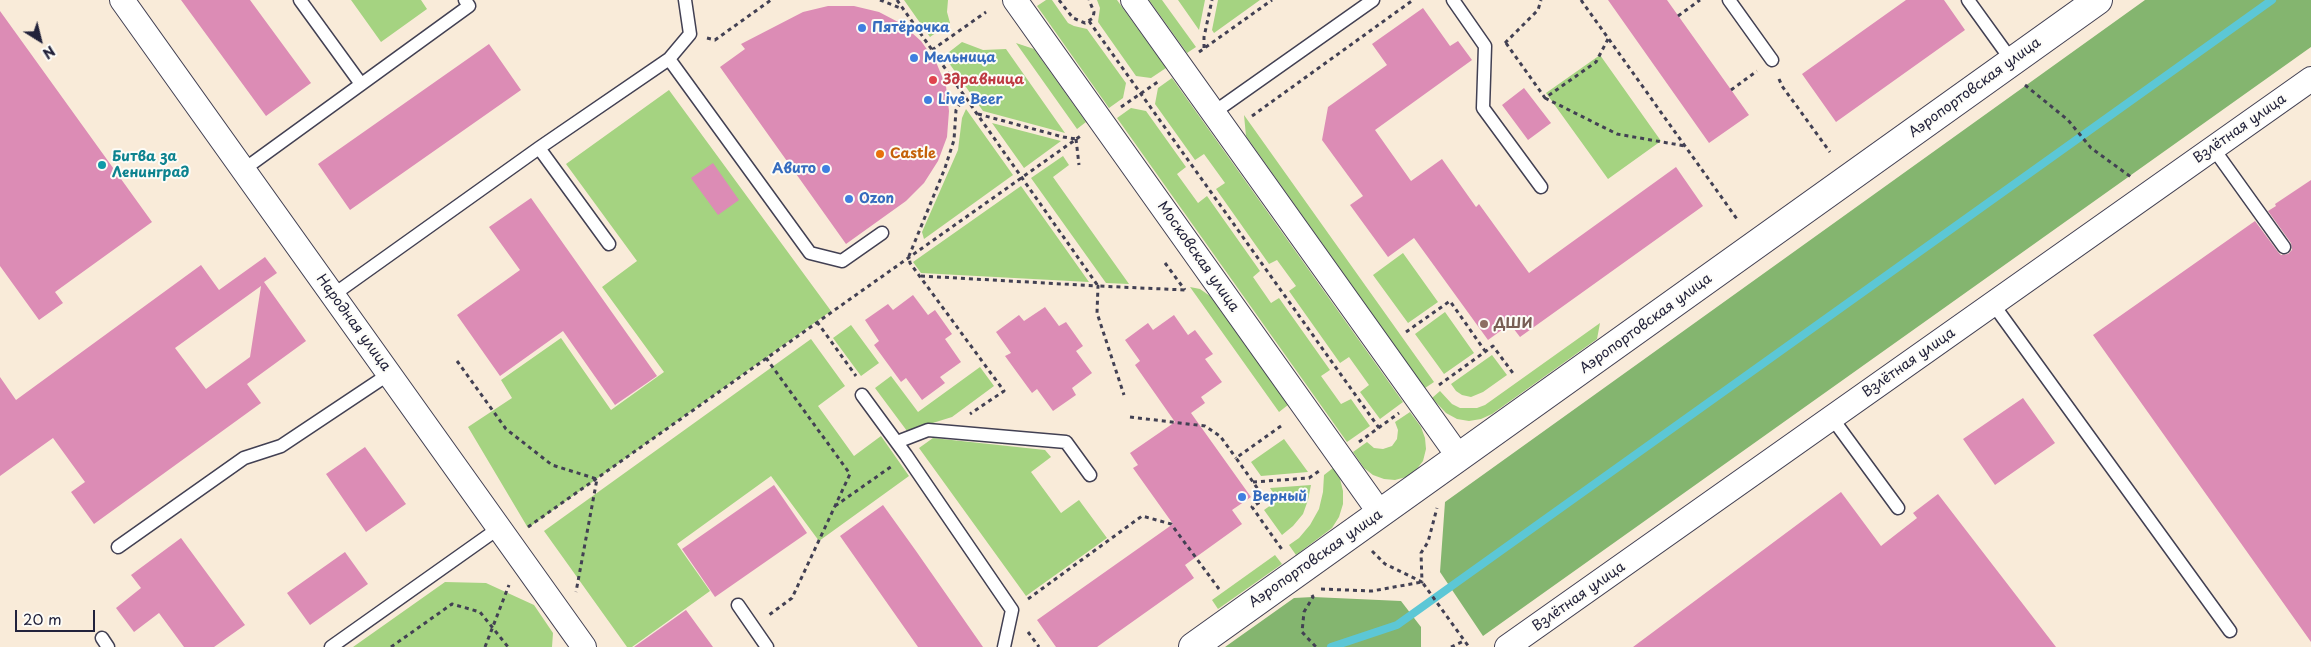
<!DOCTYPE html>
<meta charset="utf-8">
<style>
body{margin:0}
#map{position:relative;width:2311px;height:647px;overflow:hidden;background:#f9ebd9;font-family:"Playpen Sans",sans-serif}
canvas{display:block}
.north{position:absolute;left:15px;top:15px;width:50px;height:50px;-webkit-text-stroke:4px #fdfcf7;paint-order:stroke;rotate:144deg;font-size:14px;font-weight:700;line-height:20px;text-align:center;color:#22223b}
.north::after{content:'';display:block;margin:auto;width:18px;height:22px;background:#22223b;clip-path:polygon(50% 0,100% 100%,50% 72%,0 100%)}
.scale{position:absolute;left:15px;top:610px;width:80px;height:22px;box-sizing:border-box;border:2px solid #22223b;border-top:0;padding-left:6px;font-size:15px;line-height:18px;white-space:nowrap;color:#22223b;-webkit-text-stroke:4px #fdfcf7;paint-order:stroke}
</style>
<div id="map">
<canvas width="2311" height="647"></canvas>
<div class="north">N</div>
<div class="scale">20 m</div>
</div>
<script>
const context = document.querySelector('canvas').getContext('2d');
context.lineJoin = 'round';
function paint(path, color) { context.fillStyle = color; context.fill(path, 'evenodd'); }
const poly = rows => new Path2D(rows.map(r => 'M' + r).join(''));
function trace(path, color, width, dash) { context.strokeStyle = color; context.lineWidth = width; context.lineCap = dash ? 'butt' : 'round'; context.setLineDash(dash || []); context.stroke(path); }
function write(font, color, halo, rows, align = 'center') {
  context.font = font + ' "Playpen Sans",sans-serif'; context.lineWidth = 4; context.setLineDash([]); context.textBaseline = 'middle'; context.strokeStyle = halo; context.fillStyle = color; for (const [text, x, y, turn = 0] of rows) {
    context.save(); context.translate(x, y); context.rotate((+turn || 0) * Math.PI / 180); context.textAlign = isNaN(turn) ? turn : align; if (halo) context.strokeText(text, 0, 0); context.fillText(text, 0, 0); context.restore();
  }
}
paint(poly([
 [351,0,421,0,427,9,381,42],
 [904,0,948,0,947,12,950,23,930,37],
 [1046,0,1052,0,1068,23,1074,26,1087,29,1126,83,1123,98,1109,108,1037,6],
 [1097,0,1117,0,1166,68,1151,78,1136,76,1098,22,1100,8],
 [1149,0,1162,0,1196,47,1187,53],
 [1178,0,1205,0,1199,30],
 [1218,0,1260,0,1214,33,1212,30],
 [962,42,983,50,1006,49,1065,133,983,111,944,56],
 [1016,43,1034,49,1086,122,1077,129],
 [1600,55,1661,141,1608,179,1546,93],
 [1172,78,1403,402,1380,419,1360,392,1369,385,1349,357,1340,363,1289,291,1296,286,1277,260,1269,264,1216,189,1225,183,1204,154,1195,160,1155,104,1158,88],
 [669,90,831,311,528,528,468,427,512,398,501,380,561,338,611,410,664,372,602,287,637,261,566,164],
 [1131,108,1146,111,1186,167,1177,174,1198,203,1207,196,1260,271,1253,277,1271,303,1279,298,1330,370,1321,376,1341,404,1351,399,1370,426,1347,442,1117,118],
 [966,109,1013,175,924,239,922,232,958,150,962,118],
 [1244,115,1434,382,1425,388,1246,136],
 [992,123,1061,141,1024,168],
 [1063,156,1069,165,1053,177,1129,284,1106,283,1031,178],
 [1021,186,1089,282,921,273,913,262],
 [1403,253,1438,302,1408,323,1373,275],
 [1190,287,1200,289,1210,296,1288,405,1279,412],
 [1445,312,1474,353,1444,374,1415,334],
 [1600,323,1597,339,1492,414,1481,419,1469,421,1457,419,1446,413,1432,398,1440,391,1452,404,1460,408,1477,408,1485,405],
 [851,325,879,363,861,376,833,338],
 [811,339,845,386,818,406,854,456,881,436,909,476,819,541,771,476,677,544,710,591,632,647,627,647,544,531],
 [1492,355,1507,375,1483,392,1471,397,1462,395,1456,391,1451,384],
 [980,367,994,386,952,417,907,431,875,388,891,376,918,412],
 [1410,412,1421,427,1425,438,1426,449,1423,461,1416,470,1406,477,1395,480,1384,479,1373,475,1364,468,1353,452,1367,442,1374,448,1383,449,1392,446,1397,439,1398,430,1395,422],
 [933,438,1045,450,1051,457,1031,472,1061,513,1079,500,1107,538,1026,596,919,448],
 [1284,439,1308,472,1261,476,1251,462],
 [1333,468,1340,479,1343,491,1343,504,1339,517,1332,528,1296,555,1289,545,1299,538,1310,525,1319,509,1323,492,1324,475],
 [1311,485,1308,500,1303,514,1293,526,1282,535,1264,510,1278,500,1270,488],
 [1275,555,1282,564,1218,609,1212,600],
 [445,582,486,583,534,605,553,633,552,647,353,647]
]), '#a5d381');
paint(poly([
 [2145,0,2311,0,2311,47,1483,636,1440,572,1445,502],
 [1313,597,1401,601,1421,627,1421,647,1225,647,1294,598]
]), '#84b56f');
trace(poly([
 [1331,647,1397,625,2272,0]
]), '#5cc7d6', 8);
paint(poly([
 [181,0,250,0,311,83,266,116],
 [1608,0,1667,0,1749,115,1709,143],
 [1906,0,1944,0,1965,30,1836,122,1802,74],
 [828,6,854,6,879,12,902,24,921,41,936,62,946,86,949,111,947,137,938,161,924,183,906,201,846,244,720,67,745,49,741,44,803,12],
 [1423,8,1450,46,1458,41,1472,60,1375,130,1411,181,1442,159,1476,207,1479,204,1529,273,1676,167,1703,206,1520,337,1510,324,1488,340,1414,238,1388,257,1350,205,1363,196,1322,140,1328,107,1387,65,1372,44],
 [0,11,152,222,55,292,63,303,39,320,0,266],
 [489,44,521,90,350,210,318,164],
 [1524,88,1551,123,1528,140,1502,105],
 [713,163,739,200,718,215,691,178],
 [2311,180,2311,642,2093,335,2255,221,2278,252,2281,255,2288,254,2292,250,2291,243,2268,211,2276,206,2275,204],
 [531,198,657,376,615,405,563,331,500,376,457,315,520,270,489,227],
 [265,257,277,273,264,282,306,341,247,384,261,403,94,524,71,492,85,482,53,438,0,476,0,377,16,400,201,265,219,290],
 [261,286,250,357,206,389,175,348],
 [913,295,928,315,935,310,952,334,945,339,961,362,940,377,945,383,922,400,906,378,901,382,874,345,879,341,865,320,888,304,893,310],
 [1045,307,1059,326,1066,322,1083,346,1076,351,1092,373,1072,388,1076,395,1053,411,1037,389,1032,393,1005,356,1011,353,996,332,1019,315,1024,321],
 [1174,315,1188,335,1195,330,1213,354,1205,359,1222,382,1201,397,1205,403,1191,413,1251,497,1232,510,1242,524,1185,565,1194,578,1097,647,1056,647,1037,620,1173,524,1133,468,1138,465,1130,453,1175,422,1135,365,1140,361,1125,340,1148,323,1153,330],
 [2023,398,2055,443,1995,485,1963,439],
 [365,447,406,504,366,532,326,474],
 [774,485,807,533,715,597,682,549],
 [1841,492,1881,546,1917,518,1913,513,1938,494,2056,647,1633,647],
 [883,505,916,551,983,647,918,647,840,536],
 [181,538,245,625,214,647,184,647,159,613,134,632,116,608,141,588,131,575],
 [345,552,368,584,310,625,287,593],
 [686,610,713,647,634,647]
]), '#dc8cb5');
const service = poly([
 [300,0,361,84],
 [1453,0,1485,46,1483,108,1541,187],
 [1729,0,1772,60],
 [1968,0,2012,61],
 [669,59,690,34,685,0],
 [1213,113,1373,0],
 [539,148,609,244],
 [2213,148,2284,247],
 [243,170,469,6,465,0],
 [333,295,539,148,669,59,810,253,842,261,882,233],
 [1993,304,2230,631],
 [862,395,906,455,1012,610,1004,647],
 [1832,418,1898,508],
 [897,442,928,430,1066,442,1090,475],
 [118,547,244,458,281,446,389,374],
 [738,605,767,647],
 [102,638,108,647],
 [331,647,499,528]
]);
const minor = poly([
 [122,0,584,647],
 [1015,0,1380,513],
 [1133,0,1459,457],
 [1507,647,2311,79]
]);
const tertiary = poly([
 [1193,647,2098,0]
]);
trace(service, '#424053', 15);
trace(minor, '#424053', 26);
trace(tertiary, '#424053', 30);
trace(poly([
 [880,0,903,9],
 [897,0,1098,286,1185,290],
 [1059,0,1073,18,1085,23,1093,18,1094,12,1089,0],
 [1581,0,1737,219],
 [1678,16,1700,0],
 [1089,21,1379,428],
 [707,38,715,40,771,0],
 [1505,43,1538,10,1541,0],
 [1506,43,1545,98,1596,62,1608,39],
 [1204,48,1204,37,1212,0],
 [932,50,986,12],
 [1199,52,1272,0],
 [1779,79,1782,86,1830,152],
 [2025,85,2068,120,2091,148,2131,177],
 [1731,90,1757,71],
 [965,96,956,110,954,140,945,168,909,256,910,263,1004,391,970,414],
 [1545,98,1617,134,1685,146],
 [1121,107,1159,81],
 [978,114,1063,137,1076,139],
 [1252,116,1413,0],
 [1076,139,1079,165],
 [1165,263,1185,290],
 [921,276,1098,286,1097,313,1124,395],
 [817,322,856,376],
 [1406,332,1450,301,1485,351],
 [766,358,850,474,792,598,769,615],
 [457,361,506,429,552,465,597,479,576,592],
 [1439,385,1493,346,1515,376],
 [1130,417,1205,426,1220,436,1236,458],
 [1281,426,1236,458,1265,499,1252,507,1283,551],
 [1359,442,1399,413],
 [1253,482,1309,478,1319,471],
 [835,506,892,466],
 [528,527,1082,135],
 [1372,551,1385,564,1422,582,1421,553,1428,542,1437,508],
 [1321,589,1372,591,1422,582,1469,647],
 [1312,595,1313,597,1304,612,1302,632,1316,647],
 [1028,599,1142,516,1171,524,1219,589],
 [1028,632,1039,647],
 [391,647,452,604,480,612,508,647],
 [485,647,509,585],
 [1451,647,1464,641]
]), '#424053', 3, [4, 4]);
trace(service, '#fff', 12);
trace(minor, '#fff', 24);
trace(tertiary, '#fff', 28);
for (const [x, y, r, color] of [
 [862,28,5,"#3f7fe0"],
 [914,58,5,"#3f7fe0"],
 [933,80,5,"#e0444e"],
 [928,100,5,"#3f7fe0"],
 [880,154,5,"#e8710a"],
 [102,165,5,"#0f9aa8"],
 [826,169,5,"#3f7fe0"],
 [849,199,5,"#3f7fe0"],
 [1484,324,5,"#8d6e63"],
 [1242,497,5,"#3f7fe0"]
]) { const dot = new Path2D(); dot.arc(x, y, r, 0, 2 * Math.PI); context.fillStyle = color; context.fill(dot); trace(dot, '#fdfcf7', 2); }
write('bold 14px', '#366cbe', '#fdfcf7', [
 ["Пятёрочка",872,28],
 ["Мельница",924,58],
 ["Live Beer",938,100],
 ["Авито",816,169,"right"],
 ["Ozon",859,199],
 ["Верный",1252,497]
], 'left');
write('bold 14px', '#be3a42', '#fdfcf7', [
 ["Здравница",943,80]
], 'left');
write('14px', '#22223b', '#fdfcf7', [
 ["Аэропортовская улица",1975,88,-36],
 ["Взлётная улица",2240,129,-35],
 ["Московская улица",1198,257,55],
 ["Народная улица",353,323,54],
 ["Аэропортовская улица",1646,324,-36],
 ["Взлётная улица",1909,363,-35],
 ["Аэропортовская улица",1316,559,-35],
 ["Взлётная улица",1579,597,-35]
]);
write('bold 14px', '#c56008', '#fdfcf7', [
 ["Castle",890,154]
], 'left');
write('bold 14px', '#0d838f', '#fdfcf7', [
 ["Битва за",112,157],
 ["Ленинград",112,173]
], 'left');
write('bold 14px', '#785e54', '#fdfcf7', [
 ["ДШИ",1494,324]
], 'left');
</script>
